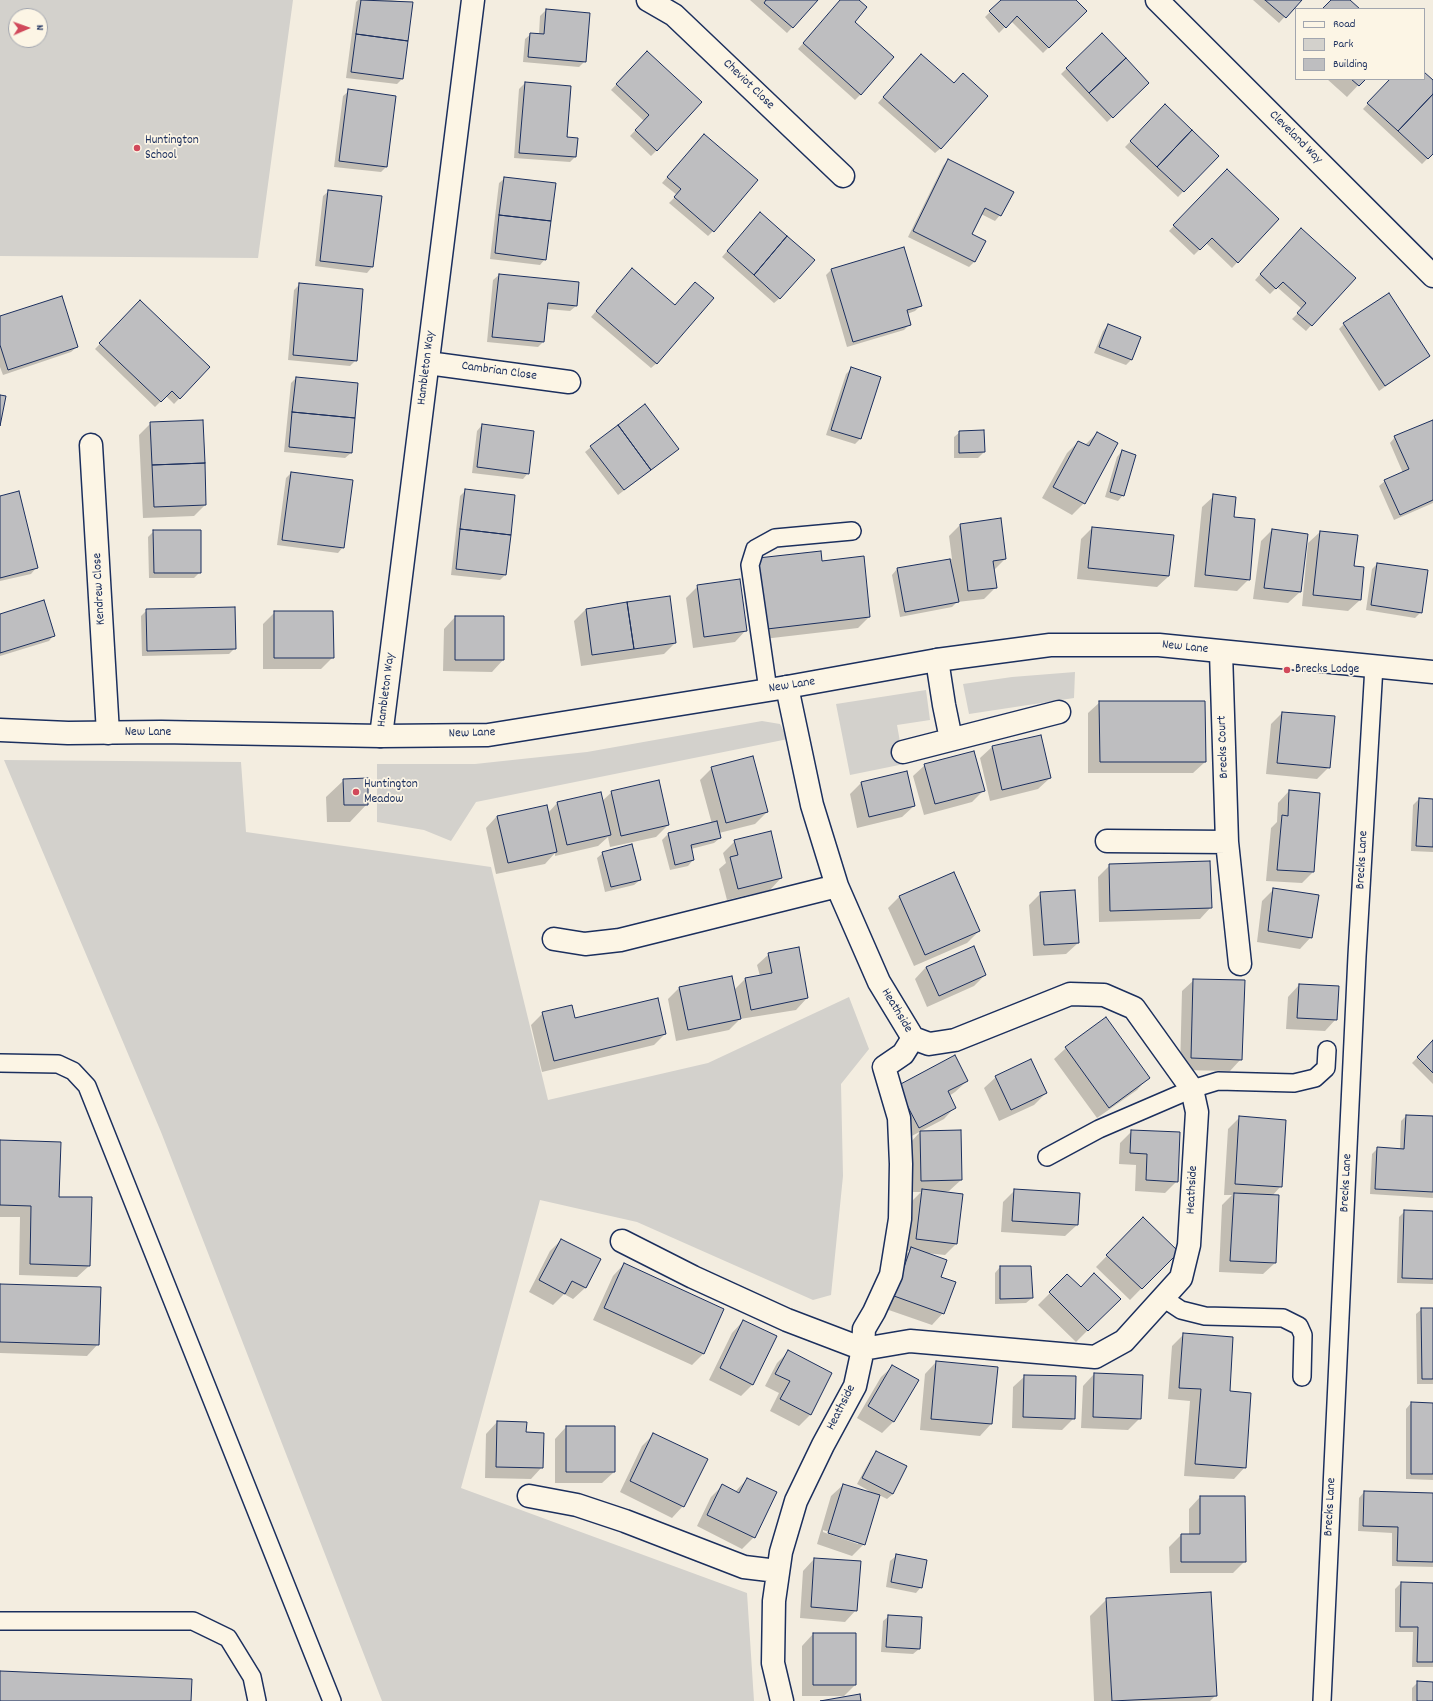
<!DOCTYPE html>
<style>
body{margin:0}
#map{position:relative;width:1433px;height:1701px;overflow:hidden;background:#f3ede0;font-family:Dekko,sans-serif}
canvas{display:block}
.legend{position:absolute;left:1295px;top:8px;width:130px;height:72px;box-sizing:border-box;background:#fcf5e5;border:1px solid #a2a6af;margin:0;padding:5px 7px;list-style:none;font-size:12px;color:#1b2f5e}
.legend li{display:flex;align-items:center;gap:8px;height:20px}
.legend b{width:20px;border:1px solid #a2a6af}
.north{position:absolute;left:8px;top:8px;width:40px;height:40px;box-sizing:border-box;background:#fcf5e5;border:1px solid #a2a6af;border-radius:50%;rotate:88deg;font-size:11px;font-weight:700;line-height:16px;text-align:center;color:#1b2f5e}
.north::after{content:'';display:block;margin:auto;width:14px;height:18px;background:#d1495b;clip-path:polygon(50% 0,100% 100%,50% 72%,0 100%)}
</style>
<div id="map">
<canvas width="1433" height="1701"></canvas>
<ul class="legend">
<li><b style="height:5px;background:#fcf5e5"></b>Road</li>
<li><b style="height:11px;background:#d3d1cc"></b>Park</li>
<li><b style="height:11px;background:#bebec0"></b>Building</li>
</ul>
<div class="north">N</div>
</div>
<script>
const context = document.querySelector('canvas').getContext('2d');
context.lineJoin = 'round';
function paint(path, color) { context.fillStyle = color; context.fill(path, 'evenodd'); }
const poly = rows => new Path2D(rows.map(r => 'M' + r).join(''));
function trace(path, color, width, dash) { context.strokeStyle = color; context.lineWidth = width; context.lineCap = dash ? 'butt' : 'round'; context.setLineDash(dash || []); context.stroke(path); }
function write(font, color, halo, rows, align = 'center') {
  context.font = font + ' Dekko,sans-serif'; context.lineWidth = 3.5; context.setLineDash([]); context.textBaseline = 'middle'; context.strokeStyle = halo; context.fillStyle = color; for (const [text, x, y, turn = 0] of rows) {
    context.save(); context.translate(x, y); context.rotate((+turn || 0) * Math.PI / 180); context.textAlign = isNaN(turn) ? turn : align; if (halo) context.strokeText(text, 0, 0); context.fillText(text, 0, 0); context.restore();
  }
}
paint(poly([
 [0,0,293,0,258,258,0,256],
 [16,16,40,16,40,40,16,40],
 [1075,672,1074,698,969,714,963,684,1012,677],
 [926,690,930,720,897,725,904,764,850,775,836,704],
 [762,721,780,724,788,739,476,802,451,841,424,830,377,822,377,764,475,764,587,752],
 [4,760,241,762,246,832,491,867,548,1100,708,1063,849,997,869,1049,841,1084,843,1176,831,1295,813,1300,637,1222,540,1200,461,1488,747,1593,754,1701,382,1701,161,1132]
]), '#d3d1cc');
paint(poly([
 [358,0,391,0,412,3,402,79,397,84,346,78,356,2],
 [750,0,817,0,787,33],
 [841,0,858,0,853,22,861,94,855,100,798,49],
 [1002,0,1074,0,1085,11,1043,53,1011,21,999,33,985,17],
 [1253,0,1300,0,1279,23],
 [546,10,585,61,579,67,523,62,525,39,531,34,539,34,540,16],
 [1102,34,1148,83,1107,122,1061,74],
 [642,57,657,150,651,156,630,136,644,121,611,90],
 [915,60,954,84,941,148,935,153,878,103],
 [1424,73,1433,81,1433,153,1422,164,1363,109,1391,79,1424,79],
 [1327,79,1364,79,1347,97],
 [525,83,566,138,577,139,575,157,570,162,514,158,519,89],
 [349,91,386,167,381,172,334,167,343,96],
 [1165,106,1217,156,1178,197,1125,147],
 [699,140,713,231,708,236,669,203,677,195,662,183],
 [948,160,1000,215,995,221,981,214,971,235,985,242,974,262,969,267,908,237,943,166],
 [1227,170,1278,219,1232,268,1206,243,1194,255,1169,231],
 [505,178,545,259,540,265,490,259,499,183],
 [329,191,381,197,372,267,367,273,315,266,323,196],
 [755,219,780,298,774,303,722,257],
 [1296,235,1354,278,1306,331,1292,319,1302,309,1277,287,1270,294,1255,280],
 [903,248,920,306,915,311,907,314,910,324,904,330,847,347,826,275,831,270],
 [499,275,576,306,570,311,547,309,543,342,538,347,487,342,493,280],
 [627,275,675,306,657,363,651,368,591,317],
 [300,284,356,360,350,366,288,360,294,290],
 [140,302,209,367,174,404,166,396,155,407,95,349],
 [0,317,77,347,71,352,3,375,0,367],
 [1344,324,1429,355,1379,391,1339,329],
 [1108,325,1131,360,1126,365,1094,353,1103,331],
 [852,368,880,378,860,439,855,444,826,435,846,374],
 [296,378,351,453,345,458,284,452,291,383],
 [1433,421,1433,503,1394,520,1379,486,1385,481,1403,473,1390,443,1395,437],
 [151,423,205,505,194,516,143,518,139,435],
 [482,425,528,473,523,479,472,473,477,431],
 [960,432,984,452,978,458,954,458,954,437],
 [1097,433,1117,444,1084,503,1072,515,1042,498,1067,453,1078,442,1085,445],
 [591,447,672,454,618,495,585,452],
 [1122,451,1123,495,1118,501,1105,497,1117,457],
 [291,473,343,547,338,553,277,545,286,478],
 [466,490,514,496,505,575,500,580,451,575,460,496],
 [1214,496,1232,518,1249,579,1237,591,1194,587,1202,507],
 [0,497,36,568,31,574,0,581],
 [1000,520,1005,559,993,571,996,587,984,599,957,602,952,607,900,617,892,575,897,569,952,559,949,536,960,525],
 [1092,528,1169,576,1157,587,1077,579,1081,539],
 [1272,530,1307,534,1300,592,1288,603,1253,599,1261,541],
 [154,531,200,572,194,578,149,578,148,537],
 [1320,532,1353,567,1360,600,1348,611,1302,606,1308,543],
 [759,559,821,562,869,617,858,628,755,640],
 [1377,564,1421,612,1415,618,1366,610,1372,569],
 [698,586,746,630,735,642,693,648,686,598],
 [669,597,675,643,664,654,581,666,574,621,586,609],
 [147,610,235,648,229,654,142,656,141,616],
 [275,612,333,657,321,669,263,669,263,624],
 [0,615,54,635,49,641,0,656],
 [455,617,503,617,503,660,492,672,443,671,444,629],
 [1100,702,1205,762,1193,773,1088,773,1088,713],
 [1282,713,1329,767,1317,779,1266,774,1271,724],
 [1040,736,1050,778,1038,789,990,801,980,758,992,747],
 [925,765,984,790,972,802,924,815,913,776],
 [712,768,767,812,755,824,719,833,720,838,714,843,691,849,693,860,688,866,670,870,662,840,668,834,712,824,700,780],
 [907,772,914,806,902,817,857,828,850,794,861,783],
 [344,780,367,804,350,822,327,822,326,797],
 [1289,791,1313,872,1302,883,1266,881,1271,828,1277,822,1278,803],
 [612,792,668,825,656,837,610,847,608,837,598,846,555,856,555,853,545,864,496,874,486,828,497,816,548,813,558,802,602,801],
 [1419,799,1433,800,1433,852,1411,851,1413,805],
 [735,841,781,878,770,890,727,900,719,869,726,863,723,853],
 [603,853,640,880,634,885,605,892,597,858],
 [1110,865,1211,907,1200,919,1099,922,1098,877],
 [1274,889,1311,937,1300,949,1257,942,1262,901],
 [1041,893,1078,943,1066,954,1033,956,1029,905],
 [900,896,979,931,967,943,914,966,888,908],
 [769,954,807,998,796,1010,740,1019,729,1030,676,1041,668,999,679,988,732,977,734,990,745,979,760,976,757,965],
 [926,967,985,975,974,986,927,1007,915,979],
 [1194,980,1241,1059,1230,1071,1180,1070,1182,991],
 [1299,985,1336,1019,1325,1031,1286,1029,1288,997],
 [543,1013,574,1019,665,1034,654,1045,542,1072,531,1025],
 [1433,1042,1433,1084,1412,1063],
 [1066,1048,1148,1078,1137,1090,1097,1118,1054,1059],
 [996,1077,1046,1093,1034,1105,999,1121,984,1088],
 [967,1081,955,1092,949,1096,955,1107,944,1119,908,1138,886,1098],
 [1406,1116,1433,1117,1433,1198,1370,1194,1372,1154,1378,1148,1400,1149,1401,1121],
 [1240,1117,1281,1186,1272,1196,1275,1263,1263,1274,1219,1272,1222,1205,1232,1195,1224,1195,1228,1129],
 [1132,1131,1177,1181,1165,1193,1135,1191,1136,1165,1119,1164,1120,1143],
 [920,1132,961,1180,949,1191,943,1192,956,1244,945,1255,926,1253,940,1277,943,1313,932,1325,883,1308,900,1260,910,1251,905,1250,911,1202,921,1192,910,1192,909,1144],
 [0,1141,89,1266,77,1277,19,1275,20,1217,0,1217],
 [1015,1190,1077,1225,1065,1236,1001,1232,1003,1202],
 [1405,1211,1433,1212,1433,1284,1397,1283,1399,1217],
 [1143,1219,1177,1252,1130,1300,1096,1267],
 [561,1240,599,1259,585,1288,573,1299,564,1294,553,1305,529,1292,550,1251],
 [624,1264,723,1310,703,1354,692,1365,593,1320,613,1276],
 [1000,1267,1032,1298,1026,1303,995,1304,995,1273],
 [1067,1276,1080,1289,1119,1299,1076,1342,1038,1305],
 [0,1285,98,1344,87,1356,0,1353],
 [1422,1309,1433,1309,1433,1384,1417,1384,1416,1314],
 [743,1321,753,1384,741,1396,709,1380,732,1333],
 [1184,1334,1228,1392,1245,1467,1234,1479,1184,1476,1190,1401,1168,1399,1172,1346],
 [788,1352,831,1374,810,1415,799,1426,770,1411,779,1393,765,1386,777,1363],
 [936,1362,997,1368,991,1424,980,1436,920,1430,925,1374],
 [893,1366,894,1421,882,1433,857,1418,881,1377],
 [1094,1374,1140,1418,1128,1430,1081,1428,1083,1386],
 [1025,1376,1074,1418,1062,1430,1012,1428,1013,1387],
 [1411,1403,1433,1404,1433,1480,1406,1479,1406,1409],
 [497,1422,542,1467,531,1479,485,1478,486,1434],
 [566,1427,614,1472,602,1483,555,1483,555,1439],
 [654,1434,683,1506,672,1518,620,1492,642,1446],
 [876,1452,893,1494,887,1499,879,1495,864,1544,852,1556,817,1544,831,1496,843,1485,876,1495,857,1484,871,1458],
 [823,1530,858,1542,858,1544,823,1532],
 [747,1479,754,1537,742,1549,697,1526,711,1497,723,1485,735,1492],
 [1364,1492,1433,1494,1433,1567,1392,1566,1392,1533,1358,1531,1359,1498],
 [1200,1497,1245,1561,1233,1573,1170,1573,1169,1547,1181,1535,1189,1535,1189,1509],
 [896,1556,921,1587,916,1593,886,1587,890,1561],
 [814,1559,856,1610,845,1622,800,1618,803,1571],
 [1401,1583,1433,1584,1433,1667,1412,1667,1413,1632,1395,1632,1395,1589],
 [1107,1599,1216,1695,1210,1701,1094,1701,1090,1616],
 [889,1616,919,1649,913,1654,881,1652,883,1621],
 [813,1634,855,1685,844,1696,802,1696,802,1646],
 [1418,1682,1433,1683,1433,1701,1412,1701,1412,1688]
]), '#0003');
const building = poly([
 [361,0,413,2,408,41,356,34,361,0],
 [766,0,818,0,793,28,764,3,766,0],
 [840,0,859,0,867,7,855,22,894,57,861,95,803,43,840,0],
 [1001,0,1076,0,1087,11,1049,48,1017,16,1006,28,989,11,1001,0],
 [1265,0,1302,0,1286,18,1265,0],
 [1331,0,1350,0,1360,9,1322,9,1331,0],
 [546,9,590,13,586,62,528,57,530,33,544,34,546,9],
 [1102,33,1126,58,1089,93,1066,68,1102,33],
 [356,34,408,41,403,79,351,72,356,34],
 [647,51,702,102,657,151,635,130,649,115,616,84,647,51],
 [921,54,954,83,963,73,988,96,941,149,883,97,921,54],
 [1126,58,1149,83,1113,118,1089,93,1126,58],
 [1424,72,1433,80,1433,94,1398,131,1367,103,1390,79,1424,79,1424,72],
 [1351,79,1366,79,1359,86,1351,79],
 [525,82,571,86,567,137,578,138,576,157,519,153,525,82],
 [348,89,396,96,387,167,339,161,348,89],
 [1433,94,1433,154,1428,159,1398,131,1433,94],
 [1165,104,1192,130,1157,167,1130,141,1165,104],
 [1192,130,1219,156,1184,192,1157,167,1192,130],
 [704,134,758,180,714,232,674,197,681,189,667,177,704,134],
 [948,159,1014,192,1001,216,985,208,972,234,986,241,975,262,913,231,948,159],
 [1227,169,1279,219,1238,263,1212,238,1200,250,1173,225,1227,169],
 [504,177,556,183,551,221,499,215,504,177],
 [328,190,382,196,373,267,320,261,328,190],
 [760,212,787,236,754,275,727,251,760,212],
 [499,215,551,221,546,260,495,253,499,215],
 [1301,228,1356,278,1312,326,1297,313,1306,303,1283,282,1276,289,1260,274,1301,228],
 [787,236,815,260,780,299,754,275,787,236],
 [904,247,922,306,907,310,911,325,853,342,831,269,904,247],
 [632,268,675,305,695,282,714,298,657,364,596,311,632,268],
 [499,274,579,282,577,306,548,303,544,342,492,337,499,274],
 [299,283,363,289,357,361,293,355,299,283],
 [1389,293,1430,356,1385,386,1343,323,1389,293],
 [62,296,78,347,8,370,0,345,0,316,62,296],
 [140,300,210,367,180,399,172,391,161,402,99,343,140,300],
 [1108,324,1141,337,1132,360,1099,347,1108,324],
 [851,367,881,377,861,439,831,430,851,367],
 [296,377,358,383,355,418,292,412,296,377],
 [0,395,6,396,0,426,0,395],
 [645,404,679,449,651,470,618,425,645,404],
 [292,412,355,418,352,453,289,447,292,412],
 [203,420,205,463,152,465,150,422,203,420],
 [1433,420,1433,500,1400,515,1384,480,1409,469,1394,436,1433,420],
 [482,424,534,431,529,474,477,467,482,424],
 [618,425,651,470,624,490,590,446,618,425],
 [984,430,985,452,959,453,959,431,984,430],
 [1097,432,1118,443,1085,504,1053,487,1078,441,1089,446,1097,432],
 [1122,450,1136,455,1124,496,1110,492,1122,450],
 [205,463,206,505,154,507,152,465,205,463],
 [291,472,353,480,344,548,282,540,291,472],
 [465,489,515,495,511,535,460,529,465,489],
 [19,491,38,568,0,578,0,496,19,491],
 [1213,494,1236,497,1234,517,1255,519,1250,580,1205,575,1213,494],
 [1001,518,1006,559,993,561,997,588,968,591,960,524,1001,518],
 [1092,527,1174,535,1169,576,1088,568,1092,527],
 [460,529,511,535,506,575,456,569,460,529],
 [1272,529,1308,534,1301,592,1264,588,1272,529],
 [153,530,201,530,201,573,154,573,153,530],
 [1320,531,1358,535,1354,566,1364,567,1361,600,1313,595,1320,531],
 [821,551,822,561,864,556,870,617,767,629,758,558,821,551],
 [950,559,959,602,905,612,897,568,950,559],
 [1377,563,1428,570,1422,613,1371,605,1377,563],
 [740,579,747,631,704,637,697,585,740,579],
 [670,596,676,643,634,649,627,602,670,596],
 [44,600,55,636,0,653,0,614,44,600],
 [627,602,634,649,592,655,586,609,627,602],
 [235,607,236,649,147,651,146,609,235,607],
 [274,611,333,611,334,658,274,658,274,611],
 [455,616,504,616,504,660,455,660,455,616],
 [1099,701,1205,701,1206,762,1100,762,1099,701],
 [1282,712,1335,716,1330,768,1277,763,1282,712],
 [1041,735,1051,778,1002,790,992,746,1041,735],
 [974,751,985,791,935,804,924,764,974,751],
 [753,756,768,812,726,823,711,767,753,756],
 [907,771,915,806,869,817,861,782,907,771],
 [368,778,368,805,344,805,343,779,368,778],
 [659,780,669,825,621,836,611,791,659,780],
 [1289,790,1320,793,1314,872,1277,870,1282,815,1288,816,1289,790],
 [601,792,611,835,567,845,557,802,601,792],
 [1419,798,1433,799,1433,847,1416,846,1419,798],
 [547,805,557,852,508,863,497,816,547,805],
 [717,821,721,838,691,845,694,860,675,865,668,833,717,821],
 [771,831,782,878,738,889,730,857,738,855,734,840,771,831],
 [632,844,641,880,611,887,602,852,632,844],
 [1210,861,1212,908,1110,911,1109,864,1210,861],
 [954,872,980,931,925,955,899,896,954,872],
 [1273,888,1319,895,1312,938,1268,931,1273,888],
 [1075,890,1079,943,1044,945,1040,892,1075,890],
 [974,946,986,975,939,996,926,967,974,946],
 [799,947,808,998,751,1010,745,978,772,973,768,953,799,947],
 [732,976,741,1019,688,1030,679,987,732,976],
 [1193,979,1245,980,1242,1060,1191,1058,1193,979],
 [1299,984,1339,986,1337,1020,1297,1018,1299,984],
 [658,998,666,1034,554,1061,542,1012,572,1005,575,1018,658,998],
 [1106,1017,1150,1078,1109,1108,1065,1047,1106,1017],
 [1433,1040,1433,1073,1417,1057,1433,1040],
 [955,1055,968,1081,948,1091,956,1108,919,1128,897,1086,955,1055],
 [1031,1059,1047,1093,1011,1110,995,1076,1031,1059],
 [1406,1115,1433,1116,1433,1192,1375,1189,1377,1147,1404,1149,1406,1115],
 [1239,1116,1286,1120,1282,1187,1235,1184,1239,1116],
 [961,1130,962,1180,921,1181,920,1131,961,1130],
 [1131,1130,1180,1132,1178,1182,1146,1180,1147,1154,1130,1153,1131,1130],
 [0,1140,61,1142,59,1197,92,1197,90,1266,30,1264,31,1206,0,1205,0,1140],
 [922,1189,963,1194,957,1244,916,1239,922,1189],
 [1014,1189,1080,1193,1078,1225,1012,1221,1014,1189],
 [1234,1193,1279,1195,1276,1263,1230,1261,1234,1193],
 [1404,1210,1433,1211,1433,1279,1402,1278,1404,1210],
 [1143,1217,1179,1252,1142,1289,1106,1255,1143,1217],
 [561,1239,601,1259,586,1288,572,1281,565,1294,539,1280,561,1239],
 [911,1247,947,1260,941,1277,956,1282,944,1314,894,1296,911,1247],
 [624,1263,724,1309,704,1354,604,1308,624,1263],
 [1000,1266,1031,1266,1033,1298,1000,1299,1000,1266],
 [1094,1273,1121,1299,1088,1331,1049,1292,1067,1274,1081,1287,1094,1273],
 [0,1284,101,1287,99,1345,0,1342,0,1284],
 [1421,1308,1433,1308,1433,1379,1422,1379,1421,1308],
 [743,1320,777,1336,753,1385,720,1368,743,1320],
 [1183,1333,1233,1337,1230,1391,1251,1393,1246,1468,1195,1464,1201,1389,1179,1388,1183,1333],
 [788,1350,832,1373,811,1415,780,1399,790,1381,775,1374,788,1350],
 [936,1361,998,1367,992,1424,931,1419,936,1361],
 [892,1365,919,1380,894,1422,868,1406,892,1365],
 [1094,1373,1143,1375,1141,1419,1093,1417,1094,1373],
 [1024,1375,1076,1376,1075,1419,1023,1417,1024,1375],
 [1411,1402,1433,1403,1433,1474,1411,1474,1411,1402],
 [497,1421,527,1422,526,1432,544,1433,543,1468,496,1467,497,1421],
 [566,1426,615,1426,615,1472,566,1472,566,1426],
 [653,1433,708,1459,684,1507,630,1481,653,1433],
 [876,1451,907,1466,893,1494,862,1478,876,1451],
 [747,1478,777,1492,755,1538,707,1515,722,1484,739,1493,747,1478],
 [843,1484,880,1495,865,1545,828,1533,843,1484],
 [1364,1491,1433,1493,1433,1562,1397,1561,1398,1527,1363,1526,1364,1491],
 [1200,1496,1245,1496,1246,1562,1181,1562,1181,1534,1200,1534,1200,1496],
 [896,1554,927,1560,922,1588,891,1582,896,1554],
 [814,1558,861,1561,857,1611,811,1607,814,1558],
 [1401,1582,1433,1583,1433,1662,1417,1662,1418,1627,1400,1627,1401,1582],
 [1211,1592,1217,1696,1112,1701,1106,1598,1211,1592],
 [888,1615,922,1617,920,1649,886,1647,888,1615],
 [813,1633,856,1633,856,1685,813,1685,813,1633],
 [0,1671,192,1679,191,1701,0,1701,0,1671],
 [1417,1681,1433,1682,1433,1701,1417,1701,1417,1681],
 [860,1694,861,1701,820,1701,860,1694]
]);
paint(building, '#bebec0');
trace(building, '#1b2f5e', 1);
const service = poly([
 [768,690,750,565,755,549,775,538,852,531],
 [0,1063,58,1064,73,1071,87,1086,332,1701],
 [1047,1157,1099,1129,1192,1089,1218,1081,1294,1083,1315,1078,1326,1068,1327,1050],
 [1163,1298,1181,1310,1205,1316,1283,1318,1299,1326,1303,1335,1302,1377],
 [0,1621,193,1621,228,1638,252,1677,257,1701],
 [1322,1701,1357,956,1374,666]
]);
const pedestrian = poly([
 [863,1349,864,1329,874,1312,891,1275,900,1219,901,1164,899,1118,884,1067,903,1054,913,1038]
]);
const minor = poly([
 [648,0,674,15,843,176],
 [1157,0,1433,276],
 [428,363,569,382],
 [91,445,108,733],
 [1221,652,1227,842,1240,964],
 [937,660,944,705,951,739],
 [787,687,812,805,837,886,879,982,913,1038,929,1044,955,1040,1070,994,1104,995,1134,1008,1192,1089,1197,1112,1189,1245,1181,1278,1124,1341,1095,1357,910,1341,863,1349],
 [381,736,473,0],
 [903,752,1059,712],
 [1107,841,1227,842],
 [554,939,585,944,620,940,837,886],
 [622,1241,693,1277,787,1320,863,1349],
 [529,1496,577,1505,625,1521,744,1567,777,1571],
 [782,1701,773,1663,774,1601,781,1552,796,1501,823,1445,855,1386,863,1349]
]);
const tertiary = poly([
 [0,730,68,733,161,732,381,736,488,735,787,687,937,660,1050,645,1159,645,1433,672]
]);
trace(service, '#1b2f5e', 20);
trace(pedestrian, '#1b2f5e', 25);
trace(minor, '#1b2f5e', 25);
trace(tertiary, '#1b2f5e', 25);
trace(service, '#fcf5e5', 17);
trace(pedestrian, '#fcf5e5', 22);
trace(minor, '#fcf5e5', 22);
trace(tertiary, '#fcf5e5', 22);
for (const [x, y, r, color] of [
 [137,148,4,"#d1495b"],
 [1287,670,4,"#d1495b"],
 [356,792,4,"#d1495b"]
]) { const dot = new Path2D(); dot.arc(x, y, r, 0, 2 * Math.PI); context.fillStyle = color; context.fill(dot); trace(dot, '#fcf5e5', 1.5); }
write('13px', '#1b2f5e', '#fcf5e5', [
 ["Cheviot Close",748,85,44],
 ["Cleveland Way",1295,138,45],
 ["Hambleton Way",427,368,-83],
 ["Cambrian Close",499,372,8],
 ["Kendrew Close",100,589,-93],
 ["New Lane",1185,648,6],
 ["New Lane",792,686,-9],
 ["Hambleton Way",387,690,-83],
 ["New Lane",148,733],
 ["New Lane",472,734,-2],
 ["Brecks Court",1224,747,-92],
 ["Brecks Lane",1363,860,-87],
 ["Heathside",896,1011,59],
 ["Brecks Lane",1347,1183,-87],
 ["Heathside",1193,1190,-87],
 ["Heathside",842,1408,-63],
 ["Brecks Lane",1331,1507,-87]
]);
write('13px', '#1b2f5e', '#fcf5e5', [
 ["Huntington",145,141],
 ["School",145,156],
 ["Brecks Lodge",1295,670],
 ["Huntington",364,785],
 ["Meadow",364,800]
], 'left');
</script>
